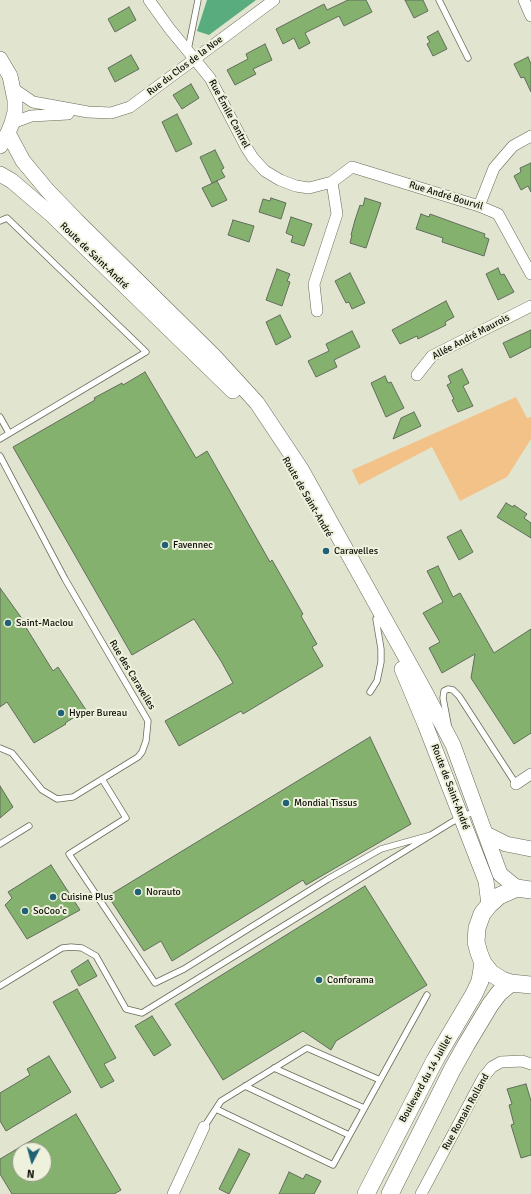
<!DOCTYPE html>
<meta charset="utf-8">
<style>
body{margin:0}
#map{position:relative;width:531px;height:1194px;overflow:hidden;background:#e1e4cf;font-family:Signika,sans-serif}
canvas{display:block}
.north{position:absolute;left:12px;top:1142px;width:40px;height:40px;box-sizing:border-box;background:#eef1dc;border:1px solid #959788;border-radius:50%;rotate:186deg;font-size:11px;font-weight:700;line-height:16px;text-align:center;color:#0f1009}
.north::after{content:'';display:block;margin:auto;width:14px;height:18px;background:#206176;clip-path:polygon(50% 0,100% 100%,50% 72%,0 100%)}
</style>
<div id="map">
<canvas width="531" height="1194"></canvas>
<div class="north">N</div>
</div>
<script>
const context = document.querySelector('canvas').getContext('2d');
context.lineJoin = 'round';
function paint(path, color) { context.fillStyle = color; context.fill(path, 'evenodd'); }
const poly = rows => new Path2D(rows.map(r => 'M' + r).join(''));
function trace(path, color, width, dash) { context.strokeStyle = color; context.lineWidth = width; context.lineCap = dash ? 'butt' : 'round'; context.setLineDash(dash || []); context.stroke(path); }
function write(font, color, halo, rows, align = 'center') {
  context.font = font + ' Signika,sans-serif'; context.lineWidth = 4; context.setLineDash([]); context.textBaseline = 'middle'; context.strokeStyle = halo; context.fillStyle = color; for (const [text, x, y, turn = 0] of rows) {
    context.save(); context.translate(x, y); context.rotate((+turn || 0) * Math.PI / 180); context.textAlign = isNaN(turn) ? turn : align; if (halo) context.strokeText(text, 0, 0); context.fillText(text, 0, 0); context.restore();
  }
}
paint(poly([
 [516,397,527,418,531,417,531,439,507,477,460,501,432,447,359,485,352,470]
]), '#f3c288');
paint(poly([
 [207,0,256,0,209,35,197,31]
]), '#59ac7e');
const building = poly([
 [348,0,366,0,372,12,344,26,339,16,305,33,310,43,299,49,294,38,283,44,276,29,324,4,327,10,348,0],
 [405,0,423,0,428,11,414,18,405,0],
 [129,7,136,20,115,32,108,19,129,7],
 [438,31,447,49,433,56,427,44,430,42,427,37,438,31],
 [265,44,272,60,253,69,256,74,235,85,227,70,248,59,246,54,265,44],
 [131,55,139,69,115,82,108,68,131,55],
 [528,57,531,64,531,92,524,77,521,78,514,64,528,57],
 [191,84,199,98,182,109,173,95,191,84],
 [177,114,192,144,176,152,162,122,177,114],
 [215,150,224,168,221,170,225,177,212,183,200,157,215,150],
 [531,163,531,192,528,186,521,190,514,176,521,172,520,168,531,163],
 [217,181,227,200,212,207,202,188,217,181],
 [271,198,286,203,281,219,259,212,263,199,270,201,271,198],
 [365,198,381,203,366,248,350,243,352,235,351,235,355,220,360,205,363,206,365,198],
 [421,214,429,217,430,214,485,234,484,237,489,239,484,256,442,242,443,238,416,229,421,214],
 [291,217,312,224,304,246,291,242,293,236,286,233,291,217],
 [233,220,254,226,249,242,228,235,233,220],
 [498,268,501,275,504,274,514,292,498,300,486,274,498,268],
 [277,269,290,274,287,281,290,282,282,306,266,300,277,269],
 [350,273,365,303,352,309,349,302,346,303,335,281,350,273],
 [446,301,454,317,445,322,446,325,418,339,417,336,400,344,392,330,446,301],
 [280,315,291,337,276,345,266,322,280,315],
 [531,330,531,347,510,358,503,343,531,330],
 [352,331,360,347,334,360,337,367,316,377,308,361,329,351,326,344,352,331],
 [462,369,469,383,463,386,473,406,458,412,452,400,454,399,447,385,451,383,448,376,462,369],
 [145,372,196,458,207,451,270,562,272,560,303,614,301,616,317,644,312,647,323,666,243,714,241,711,179,746,165,721,233,683,221,661,194,619,132,655,13,447,95,400,94,398,122,383,123,385,145,372],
 [385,376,388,383,391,382,404,408,386,417,371,383,385,376],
 [414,412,421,426,393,439,401,418,414,412],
 [506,503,513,507,514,505,527,514,524,518,531,523,531,538,497,517,506,503],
 [461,530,473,552,459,560,447,537,461,530],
 [438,566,453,597,460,593,494,653,531,629,531,733,514,744,471,678,475,654,442,673,429,648,440,642,423,613,443,602,427,571,438,566],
 [0,588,23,620,22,621,53,671,58,667,86,710,65,723,66,724,34,743,7,702,0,707,0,588],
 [370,737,411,824,306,885,303,880,172,961,161,941,144,951,108,896,370,737],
 [0,786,13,807,0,818,0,786],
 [51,865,80,910,27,939,5,905,12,898,8,892,51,865],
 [365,886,427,985,336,1041,331,1050,303,1031,223,1080,175,1004,365,886],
 [88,960,97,976,79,986,71,971,88,960],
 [77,989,116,1058,104,1064,114,1081,101,1088,53,1002,77,989],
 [152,1016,171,1045,154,1056,135,1026,152,1016],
 [49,1056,71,1092,6,1131,0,1121,0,1093,30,1075,27,1069,49,1056],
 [526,1084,531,1101,531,1155,521,1158,511,1125,514,1124,509,1105,512,1104,507,1089,526,1084],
 [76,1114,121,1190,114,1194,12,1194,0,1174,0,1159,76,1114],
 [20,1150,44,1150,44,1174,20,1174,20,1150],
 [239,1149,250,1154,229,1194,219,1189,239,1149],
 [289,1172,303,1179,306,1174,321,1181,314,1194,279,1194,289,1172]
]);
paint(building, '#84b16d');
trace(building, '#626d5d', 1);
const lane = poly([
 [439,0,468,58],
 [188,50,198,0],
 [0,221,7,218,146,352,0,439],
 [0,417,9,433],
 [0,456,65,579,148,721,146,741,142,752,138,757,73,797,57,799,42,790,12,753,0,748],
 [370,692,377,681,381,662,381,649,376,619],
 [448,724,443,698,444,691,448,689,453,690,459,696,516,784],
 [102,779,126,818,69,854,155,983,184,969,328,879,381,849,431,835],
 [0,844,29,826],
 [0,986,62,948,71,947,82,948,96,956,126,1009,142,1013,452,822,477,810],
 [274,1068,364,1108],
 [245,1086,349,1135],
 [216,1109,333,1165,427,995],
 [204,1127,221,1101,307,1048,380,1080]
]);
const street = poly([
 [149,0,169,28,210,78,246,147,253,158,265,171,280,180,296,186,309,188,332,182,352,167,479,206,498,214,531,274],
 [524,0,531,16],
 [14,89,33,102,88,112,111,113,130,107,274,0],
 [12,123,31,116,68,114],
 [479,206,494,168,513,146,531,136],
 [317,311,314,284,337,214,332,182],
 [417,375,432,356,531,306],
 [516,784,531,774],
 [173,1194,204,1127],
 [421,1194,483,1078,492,1067,501,1062,522,1061,531,1064]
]);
const secondary = poly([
 [0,59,10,76,15,100,15,112,12,123,8,133,0,146],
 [8,133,23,161,48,191,77,221,214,356,257,403,301,469,424,690,453,745,500,874,517,888],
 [0,174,12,181,53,216,233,391],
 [402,669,425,724,486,881,489,905],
 [486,834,506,844,531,849]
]);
const primary = poly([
 [531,890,517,888,499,896,489,905,482,914,477,928,476,942,479,953,483,963,491,973,502,980,511,983,531,985],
 [366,1194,435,1060,474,994,480,981,483,963],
 [390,1194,452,1070,466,1045,490,1005,499,993,511,983]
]);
trace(lane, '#686b58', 7);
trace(street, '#686b58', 12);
trace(secondary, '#686b58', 16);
trace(primary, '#686b58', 18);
trace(lane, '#fff', 5.5);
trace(street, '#fff', 11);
trace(secondary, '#fff', 15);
trace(primary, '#fff', 17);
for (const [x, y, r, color] of [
 [165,545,4,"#206176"],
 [326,551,4,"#206176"],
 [8,623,4,"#206176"],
 [61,713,4,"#206176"],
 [286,803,4,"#206176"],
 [138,892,4,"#206176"],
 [53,897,4,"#206176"],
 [25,911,4,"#206176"],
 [319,980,4,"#206176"]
]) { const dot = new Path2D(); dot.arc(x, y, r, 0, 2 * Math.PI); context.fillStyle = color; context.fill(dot); trace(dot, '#eef1dc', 1.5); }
write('10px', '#0f1009', '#eef1dc', [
 ["Rue du Clos de la Noe",185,66,-37],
 ["Rue Émile Cantrel",229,114,62],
 ["Rue André Bourvil",446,196,17],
 ["Route de Saint-André",94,256,44],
 ["Allée André Maurois",471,337,-28],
 ["Route de Saint-André",307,497,60],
 ["Rue des Caravelles",132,675,59],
 ["Route de Saint-André",450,787,69],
 ["Boulevard du 14 Juillet",426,1079,-61],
 ["Rue Romain Rolland",466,1112,-61]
]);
write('10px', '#0f1009', '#eef1dc', [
 ["Favennec",173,545],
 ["Caravelles",334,551],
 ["Saint-Maclou",16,623],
 ["Hyper Bureau",69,713],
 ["Mondial Tissus",294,803],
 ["Norauto",146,892],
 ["Cuisine Plus",61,897],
 ["SoCoo'c",33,911],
 ["Conforama",327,980]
], 'left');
</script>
